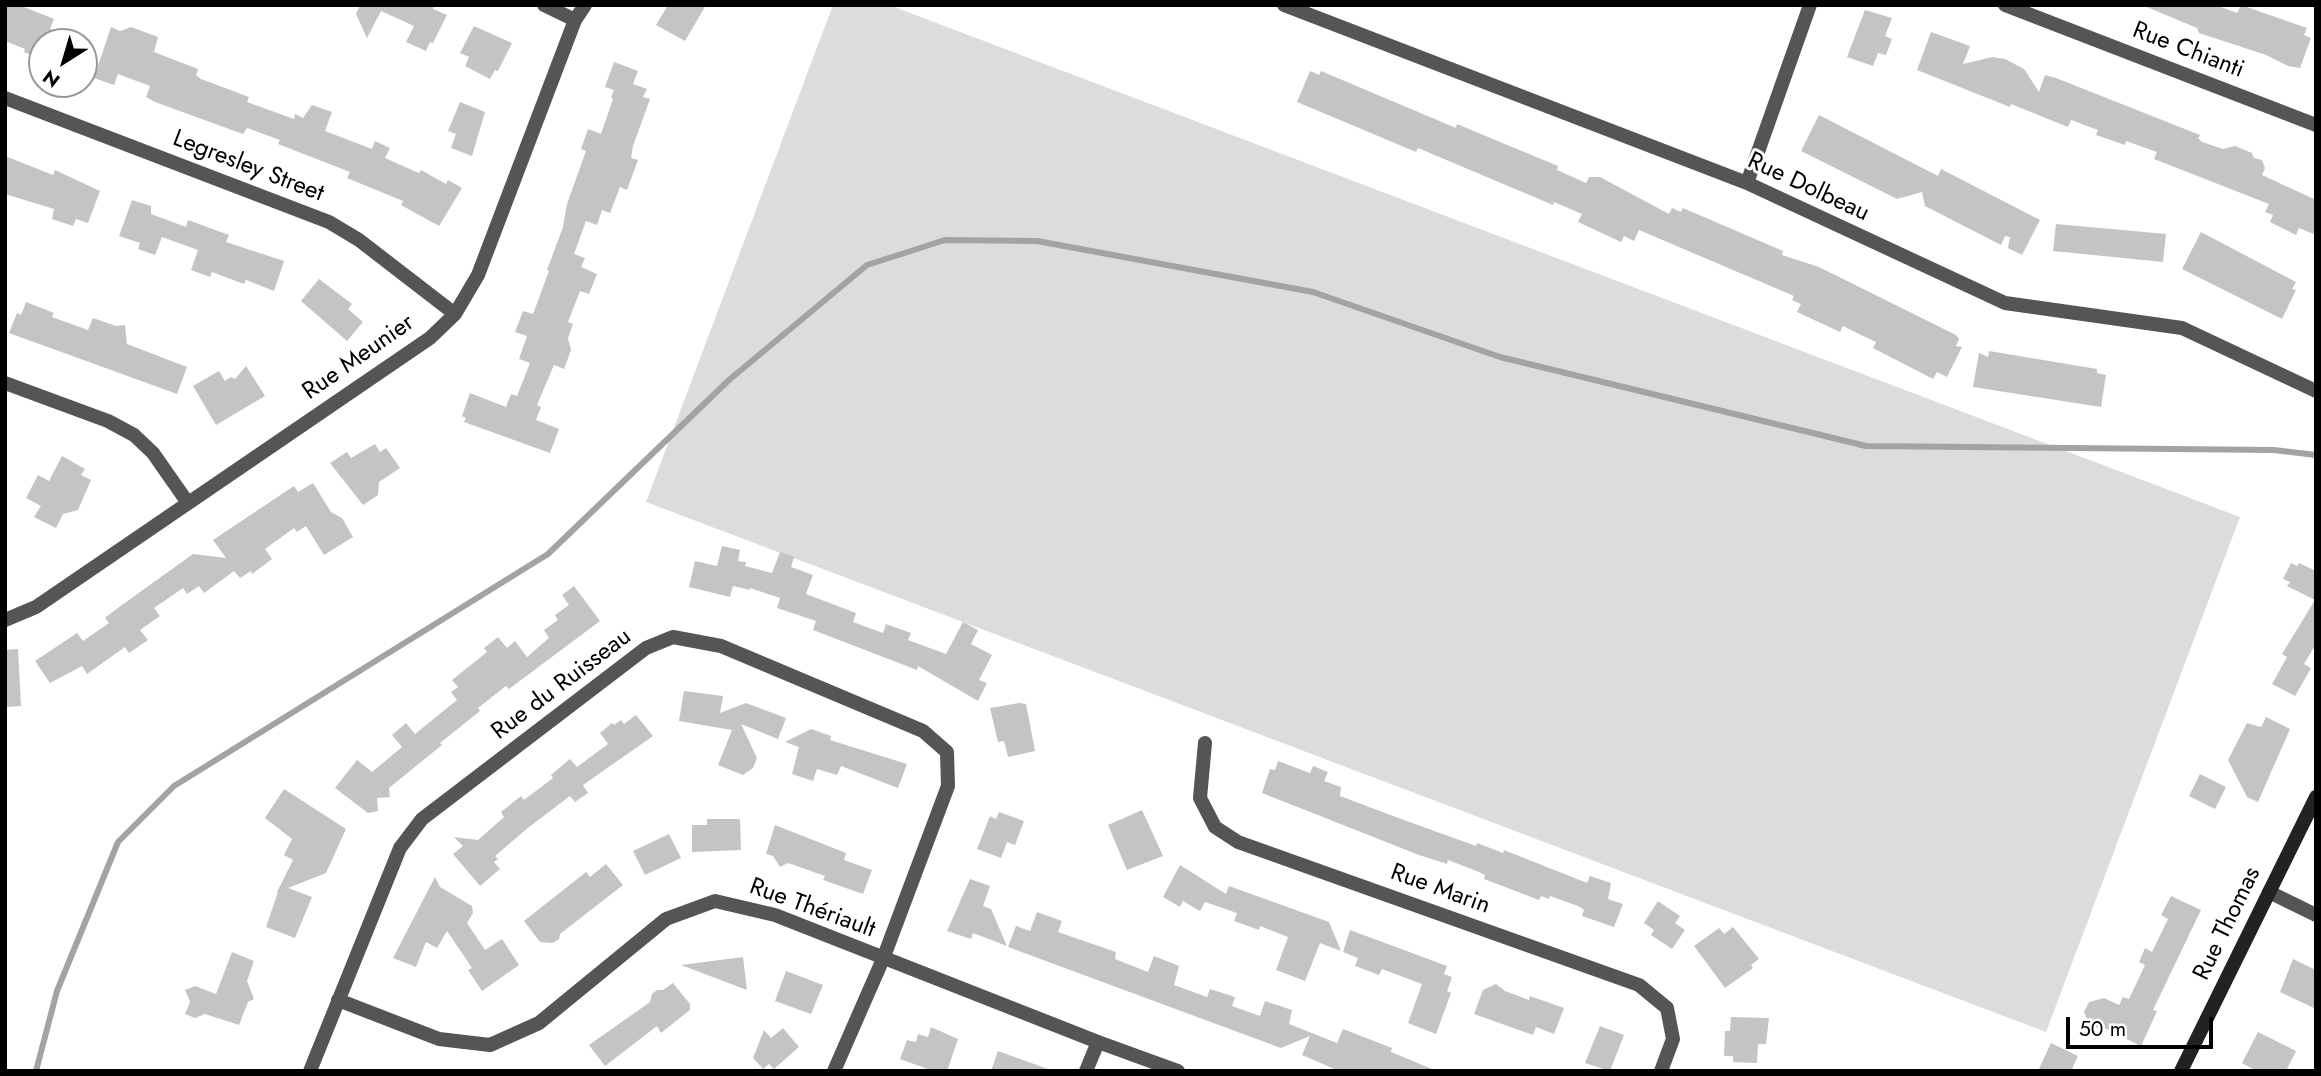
<!DOCTYPE html>
<meta charset="utf-8">
<style>
body{margin:0}
#map{position:relative;width:2321px;height:1076px;overflow:hidden;background:#fff;font-family:Jost,sans-serif}
canvas{display:block}
.frame{position:absolute;inset:0;border:7px solid #000;pointer-events:none}
.north{position:absolute;left:28px;top:28px;width:70px;height:70px;box-sizing:border-box;background:#fff;border:2px solid #999;border-radius:50%;rotate:217deg;font-size:19px;font-weight:700;line-height:28px;text-align:center;color:#000}
.north::after{content:'';display:block;margin:auto;width:24px;height:32px;background:#000;clip-path:polygon(50% 0,100% 100%,50% 72%,0 100%)}
.scale{position:absolute;left:2066px;top:1017px;width:147px;height:32px;box-sizing:border-box;border:4px solid #000;border-top:0;padding-left:9px;font-size:21px;line-height:24px;white-space:nowrap;color:#000;-webkit-text-stroke:5px #fff;paint-order:stroke}
</style>
<div id="map">
<canvas width="2321" height="1076"></canvas>
<div class="frame"></div>
<div class="north">N</div>
<div class="scale">50 m</div>
</div>
<script>
const context = document.querySelector('canvas').getContext('2d');
context.lineJoin = 'round';
function paint(path, color) { context.fillStyle = color; context.fill(path, 'evenodd'); }
const poly = rows => new Path2D(rows.map(r => 'M' + r).join(''));
function trace(path, color, width, dash) { context.strokeStyle = color; context.lineWidth = width; context.lineCap = dash ? 'butt' : 'round'; context.setLineDash(dash || []); context.stroke(path); }
function write(font, color, halo, rows, align = 'center') {
  context.font = font + ' Jost,sans-serif'; context.lineWidth = 6; context.setLineDash([]); context.textBaseline = 'middle'; context.strokeStyle = halo; context.fillStyle = color; for (const [text, x, y, turn = 0] of rows) {
    context.save(); context.translate(x, y); context.rotate((+turn || 0) * Math.PI / 180); context.textAlign = isNaN(turn) ? turn : align; if (halo) context.strokeText(text, 0, 0); context.fillText(text, 0, 0); context.restore();
  }
}
paint(poly([
 [833,5,889,5,2240,517,2046,1032,646,502]
]), '#dcdcdc');
trace(poly([
 [36,1071,57,991,118,842,174,786,548,554,729,380,867,265,945,240,1037,241,1313,292,1500,357,1866,446,2274,450,2316,455]
]), '#a3a3a3', 6);
paint(poly([
 [5,5,19,5,54,19,50,29,81,42,42,42,42,59,24,52,25,49,5,41],
 [360,5,435,5,433,9,447,15,433,43,430,42,426,51,406,42,414,26,381,11,367,38,356,14],
 [668,5,706,5,685,41,656,25],
 [2142,5,2216,5,2237,13,2241,5,2307,28,2304,35,2311,38,2300,68,2288,66,2266,55,2199,33,2197,28],
 [1865,10,1892,18,1885,36,1892,39,1886,55,1878,53,1873,66,1847,57],
 [474,26,512,43,498,71,495,70,490,79,465,66,469,57,460,53],
 [111,27,120,31,131,27,158,37,154,52,198,69,196,75,201,79,249,97,247,102,294,119,295,114,303,118,312,105,332,112,325,131,372,149,375,141,390,148,385,158,419,173,421,170,446,184,448,180,462,188,439,226,401,205,403,201,347,178,350,172,278,144,280,140,247,128,243,134,155,102,146,97,150,86,118,74,114,85,94,78],
 [1931,32,1970,46,1963,64,1992,57,2005,59,2024,69,2039,92,2045,75,2056,78,2200,135,2198,138,2202,142,2223,149,2235,146,2252,153,2254,158,2262,160,2265,168,2262,175,2316,200,2316,235,2299,228,2296,235,2270,222,2273,215,2265,212,2269,204,2154,159,2157,152,2126,141,2125,145,2096,135,2098,130,2071,120,2068,127,2011,104,2010,107,1917,70],
 [614,62,638,71,633,84,647,89,643,97,650,99,633,146,631,158,638,160,627,190,620,187,610,213,602,210,597,225,586,221,574,254,585,258,581,267,597,274,589,294,580,291,568,322,573,324,568,338,571,350,564,369,554,365,537,405,541,407,536,420,559,429,550,453,464,422,466,418,462,416,470,393,506,407,511,394,517,396,530,363,519,359,527,336,515,332,523,311,533,314,549,271,547,270,563,227,567,204,586,151,581,149,588,129,601,134,613,99,611,97,614,90,605,87],
 [1310,71,1319,75,1321,71,1456,128,1457,124,1558,166,1557,170,1586,183,1589,177,1600,177,1669,214,1672,208,1681,212,1683,208,1783,251,1782,255,1819,267,1956,335,1959,339,1956,346,1962,347,1947,377,1937,372,1933,379,1873,348,1876,342,1861,335,1843,326,1840,332,1797,312,1801,304,1792,300,1794,296,1639,230,1634,241,1624,236,1621,242,1578,222,1582,214,1554,202,1553,205,1418,148,1416,152,1297,102],
 [460,102,485,112,472,156,451,148,456,134,448,131],
 [1819,115,1938,176,1941,169,2040,220,2022,255,2008,248,2010,237,2005,236,2001,245,1925,206,1922,192,1897,199,1801,151],
 [5,156,53,175,55,170,100,191,88,223,76,219,73,226,52,219,54,209,5,194],
 [132,200,151,206,151,214,186,227,188,220,229,235,226,242,284,261,274,291,246,280,244,284,212,272,210,277,191,270,198,250,162,237,155,255,138,249,140,243,119,236],
 [2056,224,2166,234,2163,262,2053,251],
 [2201,232,2296,282,2292,289,2296,290,2282,319,2182,269],
 [319,279,352,304,348,309,363,322,347,341,301,301],
 [26,302,54,313,52,317,88,330,93,318,116,326,125,325,127,344,187,367,177,394,9,333,17,313,21,315],
 [1989,351,2097,369,2097,373,2106,375,2101,407,1973,387,1979,353,1988,357],
 [246,366,265,396,216,425,193,386,219,371,225,381,231,377,235,379],
 [375,444,380,452,386,448,400,468,379,482,378,495,363,505,330,463,347,452,351,458],
 [62,456,85,469,81,475,91,480,78,510,63,514,56,528,34,517,41,506,26,498,38,475,49,481],
 [313,483,331,512,342,518,353,537,324,555,306,526,297,532,294,528,265,549,272,559,252,574,251,571,240,578,234,571,204,593,199,586,187,594,183,588,154,608,160,616,140,630,148,640,129,653,125,647,87,674,82,666,50,683,35,661,77,633,83,641,109,623,105,618,115,610,193,554,226,558,213,540,294,486,298,492],
 [722,546,740,550,738,561,746,562,745,566,772,573,780,552,794,557,791,567,813,575,806,594,856,613,853,622,883,633,886,624,911,633,908,640,946,654,963,622,978,630,971,644,992,655,979,680,987,683,978,701,918,666,917,670,813,630,816,621,777,608,780,598,750,588,750,590,733,586,730,597,689,587,695,561,717,566],
 [2291,563,2297,566,2299,563,2316,571,2316,644,2304,664,2311,668,2295,696,2272,684,2287,657,2282,654,2315,600,2287,586,2290,582,2283,579],
 [574,586,600,621,509,689,506,686,478,708,480,711,440,743,442,745,389,788,390,797,377,798,378,811,368,813,335,788,357,760,372,772,402,747,392,735,406,723,415,734,457,700,451,692,458,687,452,680,487,652,484,648,498,637,507,648,515,641,527,657,549,638,544,630,558,620,555,615,569,605,562,595],
 [18,649,21,706,5,707,5,650],
 [684,691,723,696,720,713,746,703,786,718,778,739,741,724,757,758,753,768,743,775,718,765,732,730,679,721],
 [1019,703,1026,704,1035,751,1008,757,1004,741,998,742,990,708],
 [636,715,653,736,583,785,588,793,575,802,570,796,529,827,495,856,498,859,494,862,500,869,480,886,453,854,463,846,454,837,478,840,504,817,501,812,521,796,524,800,553,778,551,775,570,759,577,767,608,744,600,733,612,723,614,725,621,720,624,724],
 [2266,717,2290,729,2258,802,2247,797,2228,760,2247,723,2261,727],
 [811,729,831,736,830,740,907,764,898,788,841,766,837,775,817,769,813,781,792,774,799,747,785,742],
 [1278,761,1310,773,1313,766,1328,772,1324,781,1341,787,1340,796,1401,819,1476,846,1477,843,1503,853,1504,850,1587,883,1590,876,1611,883,1608,899,1623,904,1614,927,1582,916,1584,910,1578,906,1550,896,1549,899,1541,896,1539,900,1484,879,1485,875,1479,872,1448,860,1447,864,1419,855,1262,793,1270,769,1275,770],
 [2200,774,2226,787,2215,809,2189,796],
 [284,789,346,829,326,873,288,888,312,897,295,938,266,927,278,892,276,894,293,860,284,855,292,839,265,818],
 [1142,810,1163,856,1127,870,1108,825],
 [999,812,1024,821,1015,845,1007,842,1001,858,977,849,990,816,996,819],
 [707,819,740,819,741,850,692,852,692,825,707,825],
 [775,825,846,853,844,860,872,870,863,894,823,880,825,876,788,863,780,867,773,856,766,854],
 [669,834,681,858,645,875,633,851],
 [606,864,623,885,560,934,559,939,553,943,540,942,524,921,586,872,590,877],
 [1180,865,1226,894,1229,886,1329,922,1341,951,1320,943,1305,981,1276,970,1288,937,1260,926,1259,930,1234,921,1237,913,1205,902,1200,911,1183,901,1180,907,1163,897],
 [435,877,440,887,472,906,473,913,467,923,485,950,502,939,519,965,482,991,468,970,472,968,447,931,437,948,426,942,416,967,393,958],
 [970,879,990,886,983,906,991,909,1007,946,973,933,971,939,947,931],
 [2171,896,2201,910,2153,1010,2157,1011,2141,1046,2106,1029,2090,1026,2084,1012,2089,1002,2104,998,2119,1005,2123,997,2129,999,2145,965,2139,962,2145,948,2152,952,2168,919,2161,915],
 [1658,901,1680,916,1675,923,1685,930,1672,949,1651,935,1654,930,1644,923],
 [1037,912,1062,921,1058,932,1116,952,1115,959,1148,972,1154,956,1179,966,1174,985,1207,997,1210,989,1232,996,1235,998,1232,1006,1260,1016,1265,1001,1292,1010,1289,1024,1337,1043,1343,1029,1392,1048,1391,1052,1437,1071,1339,1071,1302,1055,1310,1036,1281,1048,1008,947,1016,926,1030,931],
 [1733,927,1759,959,1751,965,1753,968,1725,988,1694,946,1719,928,1724,934],
 [1350,930,1447,966,1444,974,1452,977,1447,991,1451,993,1436,1034,1408,1023,1422,984,1382,969,1379,975,1355,966,1358,958,1343,952],
 [232,952,254,961,247,981,254,999,248,1002,239,1025,205,1014,195,1018,185,1014,190,1002,185,990,195,986,216,994],
 [743,957,747,990,681,965],
 [2293,959,2316,970,2316,1009,2280,992],
 [786,971,823,985,811,1014,775,1001],
 [673,983,690,1004,690,1010,661,1033,657,1026,605,1066,589,1045,650,1002,652,994,657,990,663,990],
 [1496,984,1505,991,1529,1000,1530,996,1564,1008,1554,1034,1536,1027,1533,1035,1474,1014,1483,990],
 [1731,1017,1769,1018,1766,1044,1758,1044,1757,1063,1733,1062,1733,1056,1724,1056,1725,1031,1730,1031],
 [1600,1026,1624,1035,1610,1071,1585,1063],
 [931,1027,958,1039,947,1071,933,1071,900,1059,907,1040,916,1042,918,1034,928,1037],
 [783,1028,799,1047,774,1069,769,1064,763,1069,753,1058,764,1030,771,1038],
 [2258,1032,2296,1051,2286,1071,2257,1071,2242,1063],
 [2051,1043,2078,1056,2071,1071,2038,1071],
 [998,1051,1048,1069,1048,1071,991,1071]
]), '#c4c4c4');
trace(poly([
 [544,5,575,20],
 [1284,5,1747,183,2005,303,2182,328,2316,391],
 [2005,5,2316,125],
 [5,98,329,222,359,240,455,314],
 [1747,183,1810,5],
 [5,383,108,421,134,435,153,453,188,503],
 [5,620,36,607,430,338,455,314,478,275,575,20,585,5],
 [1205,743,1200,798,1215,827,1238,842,1639,985,1667,1008,1673,1039,1661,1071],
 [2269,892,2316,915],
 [338,1000,439,1039,490,1045,539,1023,666,919,715,901,775,915,1098,1042,1178,1071],
 [310,1071,400,848,422,819,646,648,673,637,721,646,923,731,947,752,948,786,883,959,834,1071],
 [1086,1071,1098,1042]
]), '#555', 14);
trace(poly([
 [2181,1071,2316,797]
]), '#222', 14);
write('24px', '#000', '#fff', [
 ["Rue Chianti",2188,51,21],
 ["Legresley Street",248,167,21],
 ["Rue Dolbeau",1808,188,25],
 ["Rue Meunier",359,358,-35],
 ["Rue du Ruisseau",562,685,-37],
 ["Rue Marin",1440,890,20],
 ["Rue Thériault",812,909,20],
 ["Rue Thomas",2228,924,-64]
]);
</script>
